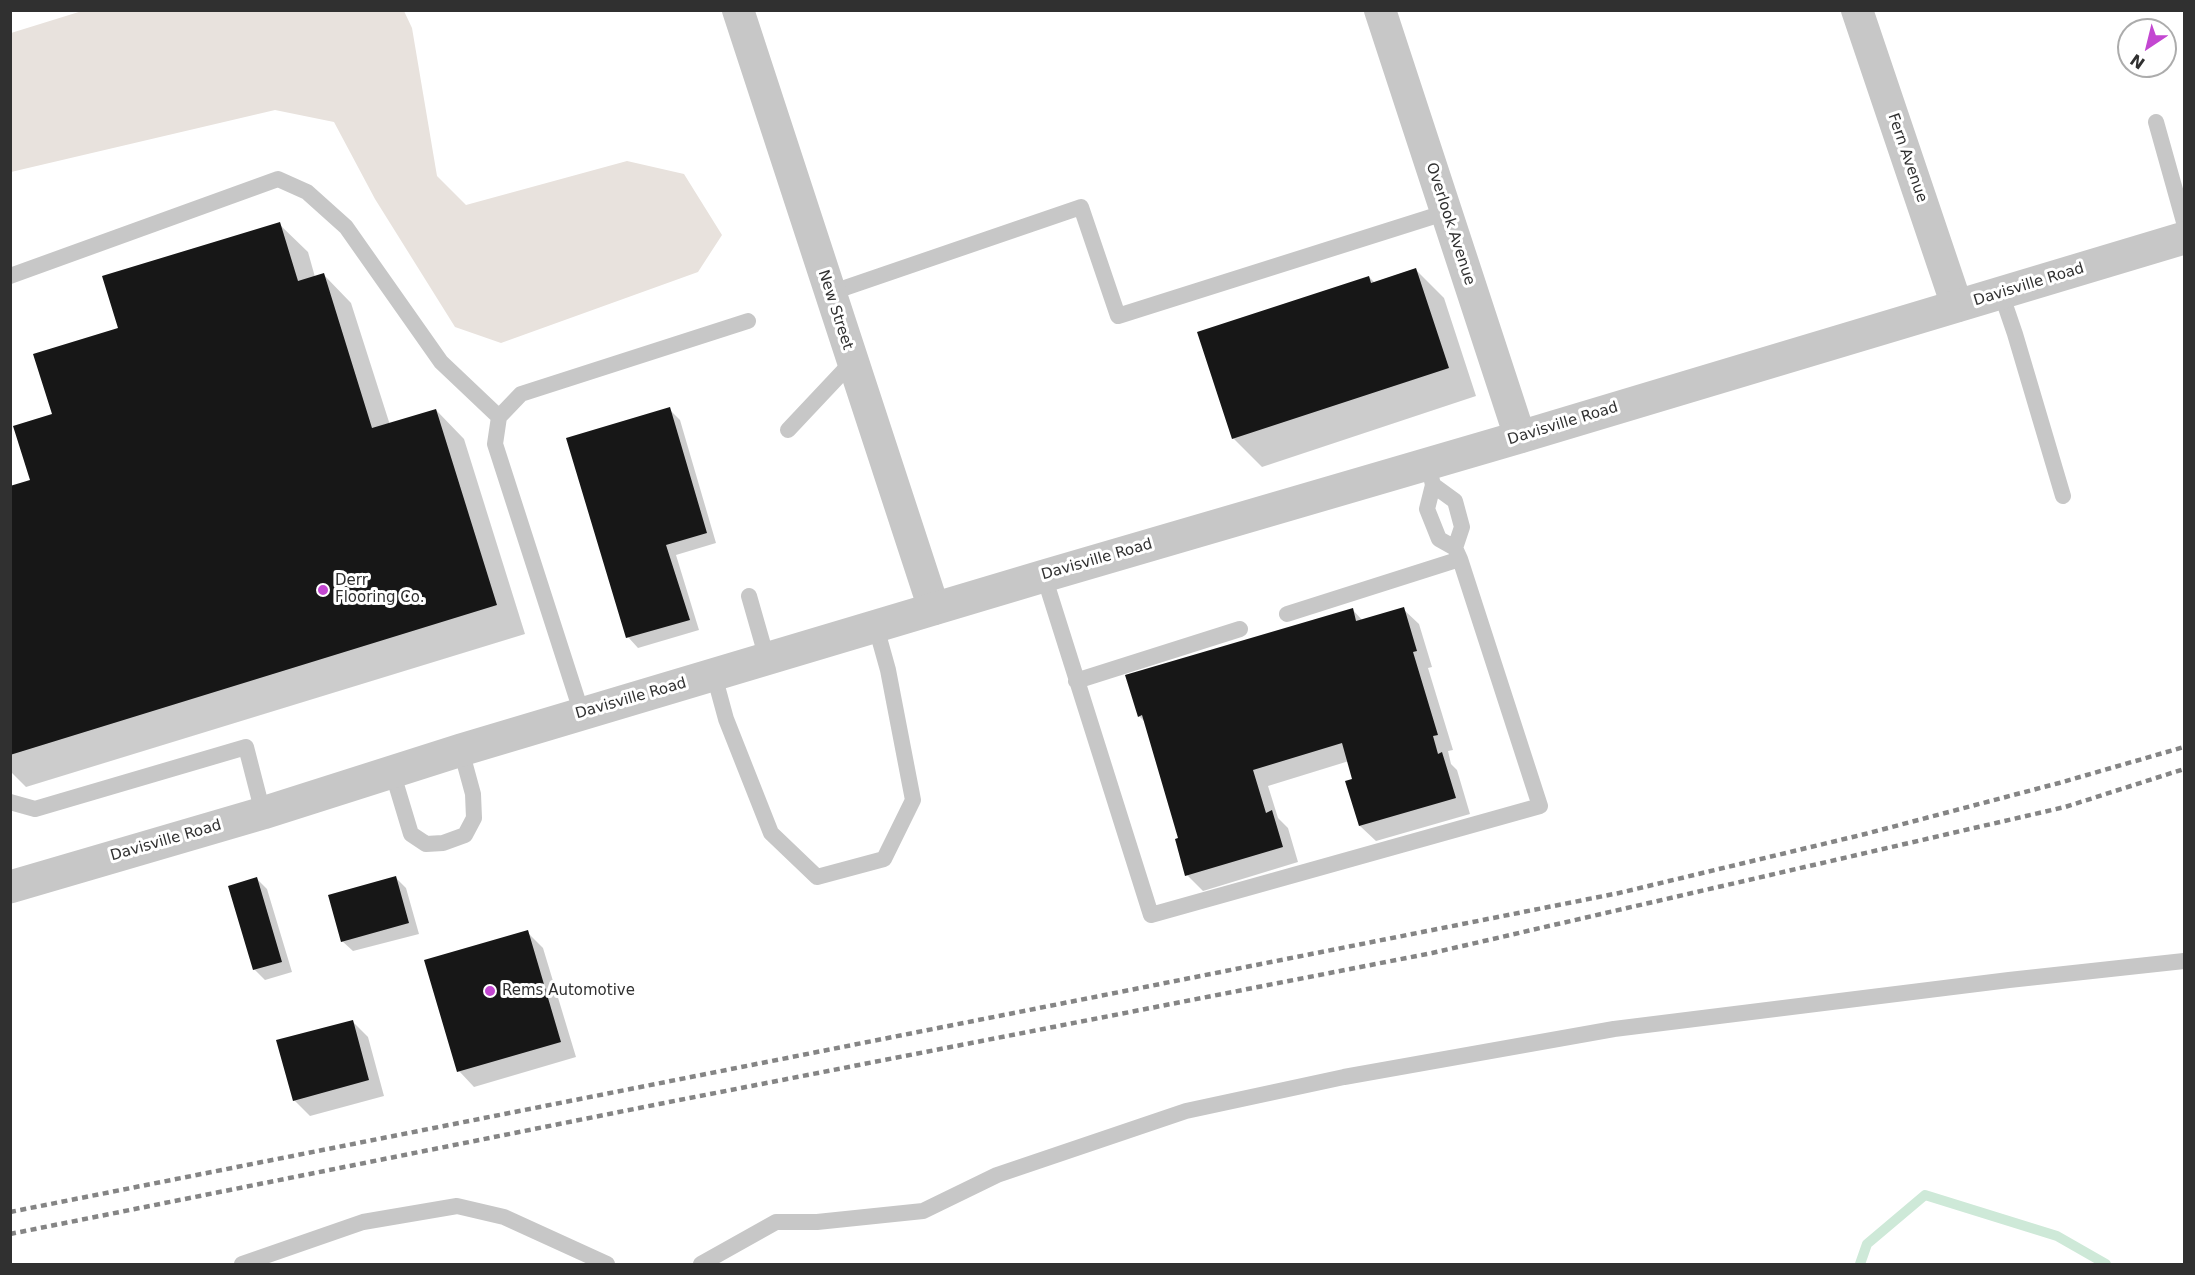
<!DOCTYPE html>
<style>
body{margin:0}
#map{position:relative;width:2195px;height:1275px;overflow:hidden;background:#fff;font-family:"DejaVu Sans",sans-serif}
canvas{display:block}
.frame{position:absolute;inset:0;border:12px solid #303030;pointer-events:none}
.north{position:absolute;left:2117px;top:18px;width:60px;height:60px;box-sizing:border-box;background:#fff;border:2px solid #acacac;border-radius:50%;rotate:215deg;font-size:16px;font-weight:700;line-height:24px;text-align:center;color:#303030}
.north::after{content:'';display:block;margin:auto;width:21px;height:27px;background:#c347d1;clip-path:polygon(50% 0,100% 100%,50% 72%,0 100%)}
</style>
<div id="map">
<canvas width="2195" height="1275"></canvas>
<div class="frame"></div>
<div class="north">N</div>
</div>
<script>
const context = document.querySelector('canvas').getContext('2d');
context.lineJoin = 'round';
function paint(path, color) { context.fillStyle = color; context.fill(path, 'evenodd'); }
const poly = rows => new Path2D(rows.map(r => 'M' + r).join(''));
function trace(path, color, width, dash) { context.strokeStyle = color; context.lineWidth = width; context.lineCap = dash ? 'butt' : 'round'; context.setLineDash(dash || []); context.stroke(path); }
function write(font, color, halo, rows, align = 'center') {
  context.font = font + ' "DejaVu Sans",sans-serif'; context.lineWidth = 6; context.setLineDash([]); context.textBaseline = 'middle'; context.strokeStyle = halo; context.fillStyle = color; for (const [text, x, y, turn = 0] of rows) {
    context.save(); context.translate(x, y); context.rotate((+turn || 0) * Math.PI / 180); context.textAlign = isNaN(turn) ? turn : align; if (halo) context.strokeText(text, 0, 0); context.fillText(text, 0, 0); context.restore();
  }
}
paint(poly([
 [82,11,404,11,412,28,437,176,466,205,627,161,684,174,722,235,698,272,501,343,455,327,375,199,334,122,275,110,11,172,11,33]
]), '#e8e2dd');
paint(poly([
 [279,224,308,252,315,277,323,274,351,303,390,425,436,410,464,439,525,634,26,787,10,771,10,487,31,481,54,415,120,329],
 [1416,270,1444,298,1476,396,1262,467,1233,438,1369,277,1375,283],
 [669,409,680,420,716,543,676,555,699,630,638,648,628,637],
 [1352,609,1363,621,1403,609,1419,624,1432,667,1428,668,1453,750,1448,751,1451,764,1457,770,1470,814,1376,841,1360,826,1347,782,1354,780,1349,761,1268,786,1278,818,1288,828,1298,862,1203,891,1187,875,1180,839,1146,723,1139,716],
 [396,878,406,888,419,934,353,951,342,941],
 [257,879,267,889,292,972,265,980,254,969],
 [527,932,543,948,576,1057,474,1087,459,1071],
 [352,1021,368,1037,384,1096,310,1116,294,1100]
]), '#0003');
trace(poly([
 [1860,1264,1867,1244,1925,1195,2057,1236,2106,1264]
]), '#cee9d8', 10);
paint(poly([
 [280,222,298,281,324,273,372,428,436,409,497,605,10,755,10,486,30,480,13,426,52,414,33,354,118,328,102,276],
 [1416,268,1449,368,1232,439,1197,332,1369,276,1371,283],
 [670,407,707,533,666,545,690,620,626,638,566,438],
 [1404,607,1417,651,1413,652,1438,735,1433,736,1438,754,1442,752,1456,798,1359,826,1345,781,1352,779,1342,743,1253,770,1266,813,1272,810,1283,847,1185,876,1175,839,1178,838,1142,715,1138,717,1125,675,1353,608,1356,621],
 [396,876,409,923,341,942,328,895],
 [257,877,282,962,253,970,228,886],
 [528,930,561,1042,457,1072,424,960],
 [353,1020,369,1080,293,1101,276,1040]
]), '#171717');
trace(poly([
 [2156,122,2184,222],
 [10,276,278,179,307,192,346,227,441,362,499,417],
 [830,293,1081,207,1118,316,1447,212],
 [2001,293,2015,334,2063,496],
 [788,430,852,362],
 [1433,485,1455,501,1462,527,1455,548],
 [1044,576,1151,915,1540,806,1460,559,1455,548,1439,539,1427,509,1433,485,1428,464],
 [749,596,767,659],
 [1287,614,1460,559],
 [714,675,726,719,771,833,817,877,884,859,913,800,888,670,876,627],
 [1076,681,1240,629],
 [582,714,495,444,499,417,521,394,748,321],
 [392,771,411,834,426,844,443,843,465,835,474,818,473,794,461,750],
 [10,802,35,809,246,747,263,813],
 [242,1264,363,1222,457,1206,504,1217,607,1264],
 [701,1264,776,1222,817,1222,923,1211,997,1175,1186,1111,1344,1077,1614,1029,2009,980,2184,961]
]), '#c7c7c7', 16);
trace(poly([
 [738,10,934,609],
 [1380,10,1520,437],
 [1857,10,1957,306]
]), '#c7c7c7', 32);
trace(poly([
 [10,887,263,813,461,750,1044,576,1520,437,2184,238]
]), '#c7c7c7', 33);
trace(poly([
 [10,1212,1619,893,1865,834,2059,783,2184,747],
 [10,1234,659,1104,1432,953,2065,807,2184,769]
]), '#858585', 4.5, [6, 4.5]);
for (const [x, y, r, color] of [
 [323,590,6,"#c347d1"],
 [490,991,6,"#c347d1"]
]) { const dot = new Path2D(); dot.arc(x, y, r, 0, 2 * Math.PI); context.fillStyle = color; context.fill(dot); trace(dot, '#fff', 2); }
write('15px', '#303030', '#fff', [
 ["Fern Avenue",1907,158,71],
 ["Overlook Avenue",1450,224,72],
 ["Davisville Road",2029,285,-17],
 ["New Street",835,310,72],
 ["Davisville Road",1563,424,-17],
 ["Davisville Road",1097,560,-16],
 ["Davisville Road",631,699,-16],
 ["Davisville Road",166,841,-16]
]);
write('15px', '#303030', '#fff', [
 ["Derr",335,581],
 ["Flooring Co.",335,598],
 ["Rems Automotive",502,991]
], 'left');
</script>
